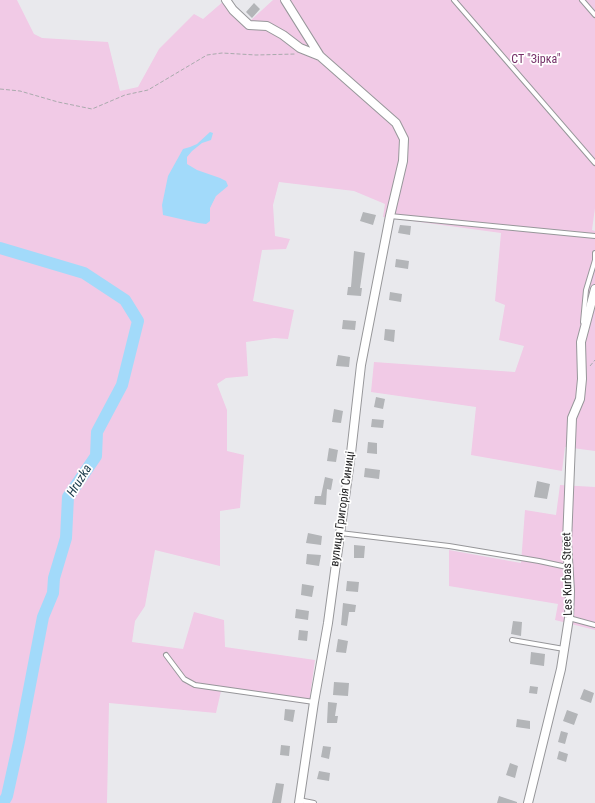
<!DOCTYPE html>
<meta charset="utf-8">
<style>
body{margin:0}
canvas{display:block;background:#e9e9ed}
</style>
<canvas width="595" height="803"></canvas>
<script>
const context = document.querySelector('canvas').getContext('2d');
context.lineJoin = 'round';
function paint(path, color) { context.fillStyle = color; context.fill(path, 'evenodd'); }
const poly = rows => new Path2D(rows.map(r => 'M' + r).join(''));
function trace(path, color, width, dash) { context.strokeStyle = color; context.lineWidth = width; context.lineCap = dash ? 'butt' : 'round'; context.setLineDash(dash || []); context.stroke(path); }
function write(font, color, halo, rows, align = 'center') {
  context.font = font + ' "Roboto Condensed",sans-serif'; context.lineWidth = 3.5; context.setLineDash([]); context.textBaseline = 'middle'; context.strokeStyle = halo; context.fillStyle = color; for (const [text, x, y, turn = 0] of rows) {
    context.save(); context.translate(x, y); context.rotate((+turn || 0) * Math.PI / 180); context.textAlign = isNaN(turn) ? turn : align; if (halo) context.strokeText(text, 0, 0); context.fillText(text, 0, 0); context.restore();
  }
}
paint(poly([
 [0,0,17,0,34,34,42,38,108,42,120,91,138,87,159,49,194,14,203,19,225,0,229,0,250,21,273,0,595,0,595,208,592,230,595,231,595,451,565,447,562,471,471,455,476,407,371,392,374,362,515,372,524,346,499,340,505,305,495,301,501,233,383,217,385,204,354,191,279,182,273,205,275,236,290,239,286,249,262,250,253,301,294,310,288,339,274,338,246,342,248,376,226,378,217,384,227,410,227,451,244,455,240,508,220,511,220,566,155,550,145,606,135,621,132,642,183,649,194,612,224,620,225,647,315,660,309,704,221,691,216,713,109,703,107,803,0,803],
 [560,485,595,487,595,630,555,620,558,604,449,586,449,550,521,563,525,510,556,515]
]), '#f1cae6');
paint(poly([
 [210,132,213,133,211,140,202,143,192,151,187,157,187,164,197,170,220,178,226,181,228,186,216,196,210,208,210,221,206,224,198,223,163,215,162,205,168,176,183,149,190,147,197,144]
]), '#a2dafa');
trace(poly([
 [0,248,84,273,125,300,138,321,122,385,97,432,96,456,68,497,66,538,54,578,53,593,43,617,19,742,7,796,3,803]
]), '#a2dafa', 12);
paint(poly([
 [254,3,260,9,252,18,246,12],
 [363,212,376,215,373,225,360,221],
 [400,225,411,226,410,235,398,233],
 [354,251,365,253,360,288,362,288,361,296,347,295,348,287,351,287],
 [396,259,409,261,408,269,395,267],
 [390,292,402,294,401,302,389,300],
 [343,320,356,321,355,330,342,329],
 [385,329,395,330,394,342,384,340],
 [338,355,350,357,349,367,336,366],
 [376,397,385,399,383,409,374,407],
 [334,409,343,411,341,423,332,422],
 [372,419,384,420,383,428,371,427],
 [368,442,377,443,377,454,367,453],
 [329,448,338,450,336,462,327,461],
 [365,468,380,470,379,479,364,477],
 [325,477,333,479,331,490,327,489,326,505,314,504,315,496,321,496],
 [537,481,550,484,547,499,534,497],
 [308,533,322,536,321,545,306,543],
 [354,545,365,546,364,558,354,558],
 [307,554,321,555,319,566,306,564],
 [347,581,359,582,358,592,346,591],
 [302,584,314,586,312,597,301,595],
 [343,603,356,605,355,612,349,612,347,626,341,625],
 [296,609,309,611,308,620,295,618],
 [513,621,522,622,521,636,511,634],
 [299,630,308,631,307,641,298,640],
 [338,639,348,641,346,653,336,652],
 [531,652,545,654,544,666,530,664],
 [334,682,349,683,348,696,333,695],
 [530,686,538,687,537,694,529,693],
 [584,689,594,693,591,703,580,699],
 [328,702,337,703,335,716,338,716,337,723,327,723],
 [285,709,295,710,293,722,284,720],
 [567,710,578,714,574,725,563,721],
 [517,719,530,721,530,729,516,727],
 [561,731,568,733,565,744,558,742],
 [281,745,290,746,289,756,280,755],
 [323,746,331,747,329,759,321,757],
 [559,751,568,754,566,762,557,759],
 [510,763,518,766,515,778,506,775],
 [319,771,330,773,329,781,317,779],
 [276,783,284,784,281,803,272,803],
 [499,796,517,802,517,803,497,803]
]), '#b3b5b8');
const service = poly([
 [454,0,595,163],
 [582,0,595,15],
 [390,216,595,236],
 [583,322,586,290,595,260,595,253],
 [340,533,449,546,539,561,567,567],
 [569,618,595,625],
 [512,640,564,649],
 [166,655,184,679,195,685,314,702],
 [299,800,314,803]
]);
const minor = poly([
 [226,0,233,10,249,25,267,26,283,35,300,48,320,56],
 [285,0,320,56,396,123,404,139,403,161,390,216,361,365,351,453,328,623,314,702,299,803],
 [528,803,561,669,569,618,570,591,567,542,572,418,580,399,582,379,581,342,595,289]
]);
trace(service, '#97979a', 6);
trace(minor, '#97979a', 10);
trace(poly([
 [0,89,20,91,58,102,92,109,125,95,148,90,207,55,222,53,256,55,296,54],
 [590,366,595,360]
]), '#aaaaad', 1, [4, 2]);
trace(service, '#fff', 4);
trace(minor, '#fff', 8);
write('12px', '#742f67', '#fff', [
 ["СТ \"Зірка\"",536,60]
]);
write('12px', '#1d1d1e', '#fff', [
 ["вулиця Григорія Синиці",343,509,-82],
 ["Les Kurbas Street",568,574,-91]
]);
write('italic 13px', '#183949', '#fff', [
 ["Hruzka",80,481,-58]
]);
</script>
